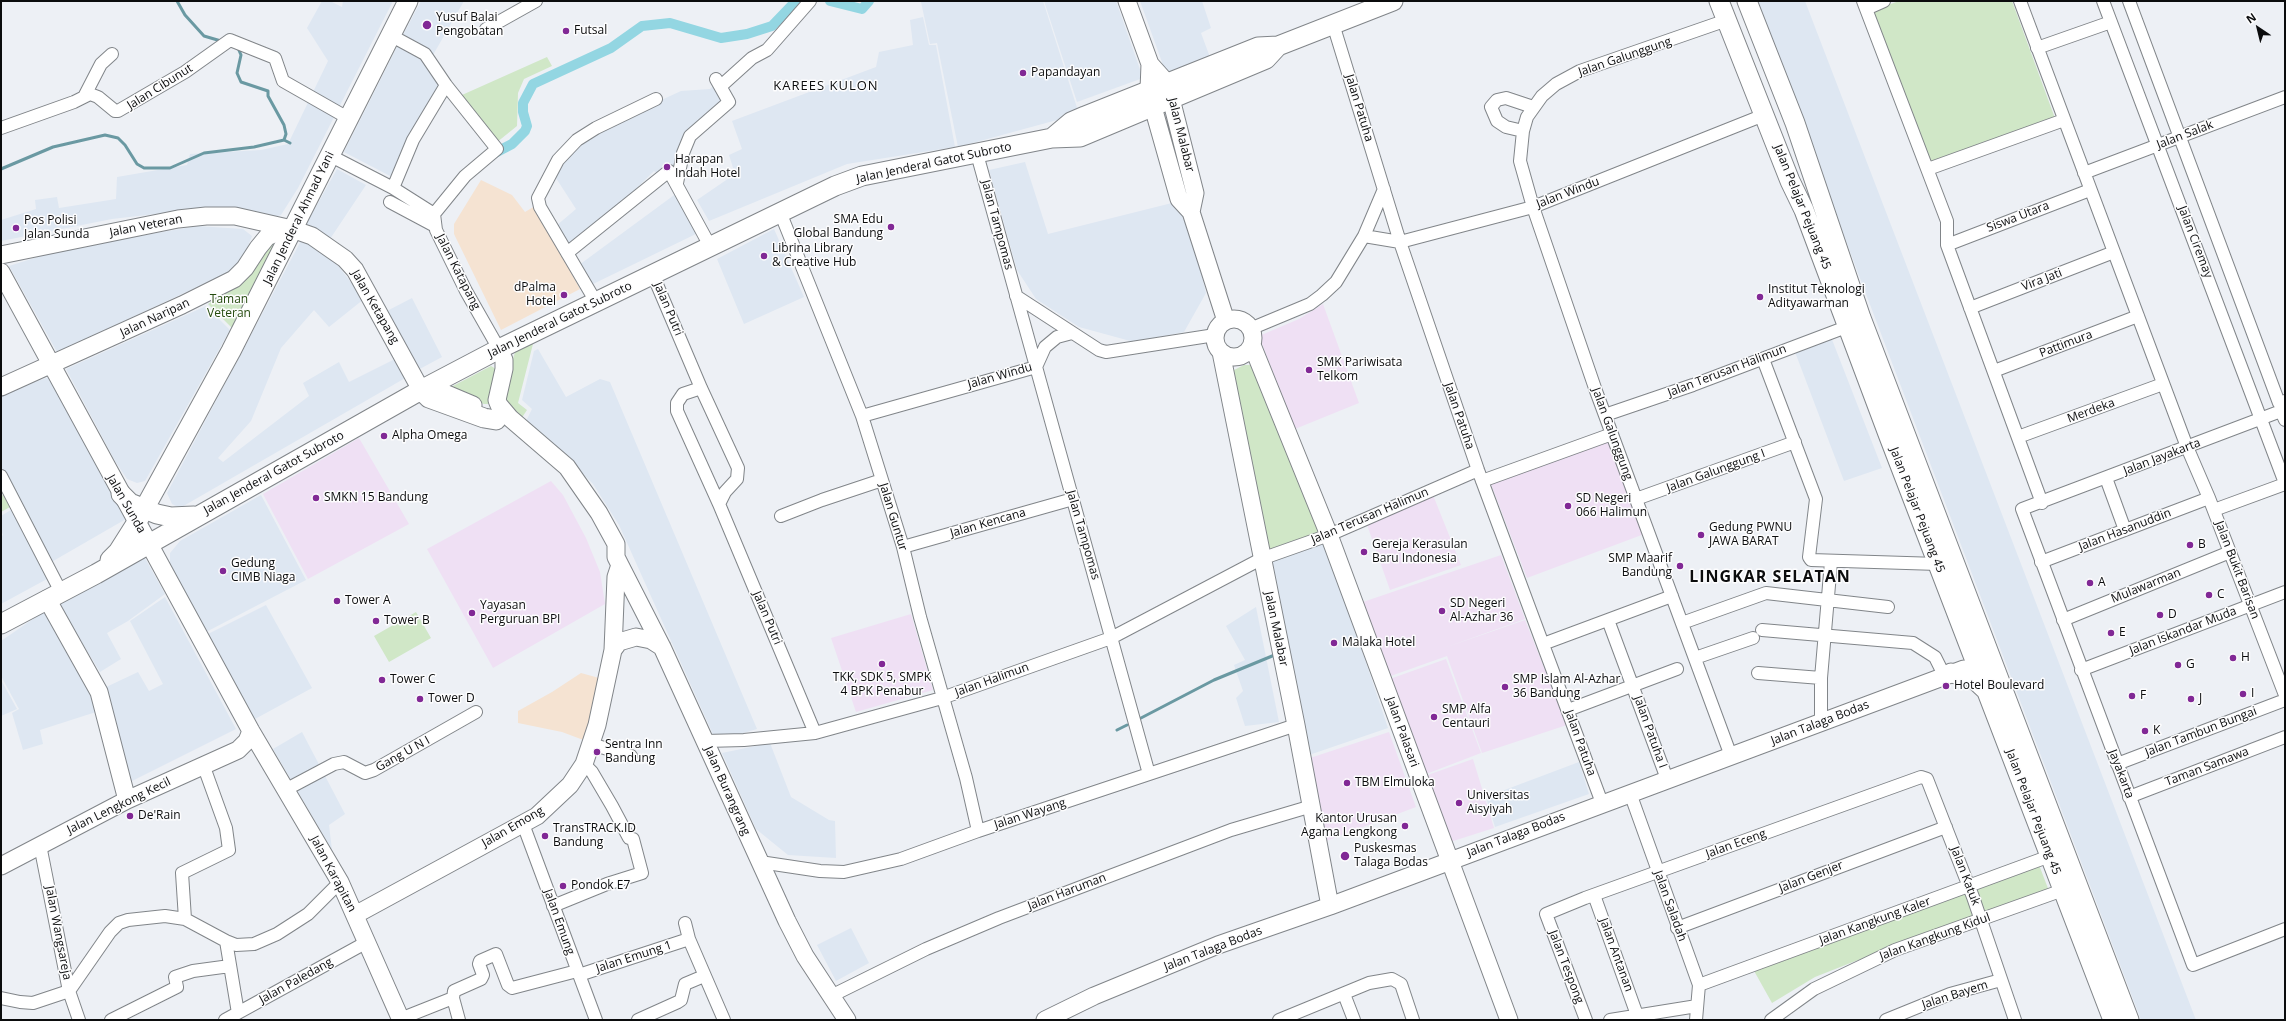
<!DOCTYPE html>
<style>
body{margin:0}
#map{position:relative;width:2286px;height:1021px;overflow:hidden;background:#edf0f5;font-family:"Open Sans",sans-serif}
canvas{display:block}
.frame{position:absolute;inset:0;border:2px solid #0b0c0d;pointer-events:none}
.north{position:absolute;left:2238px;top:8px;width:40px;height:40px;-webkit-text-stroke:3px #fdfdfe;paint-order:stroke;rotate:325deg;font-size:11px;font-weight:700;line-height:16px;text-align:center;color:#0b0c0d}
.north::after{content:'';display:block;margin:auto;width:14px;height:18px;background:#0b0c0d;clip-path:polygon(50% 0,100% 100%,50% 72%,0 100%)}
</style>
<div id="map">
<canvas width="2286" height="1021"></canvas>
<div class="frame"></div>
<div class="north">N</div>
</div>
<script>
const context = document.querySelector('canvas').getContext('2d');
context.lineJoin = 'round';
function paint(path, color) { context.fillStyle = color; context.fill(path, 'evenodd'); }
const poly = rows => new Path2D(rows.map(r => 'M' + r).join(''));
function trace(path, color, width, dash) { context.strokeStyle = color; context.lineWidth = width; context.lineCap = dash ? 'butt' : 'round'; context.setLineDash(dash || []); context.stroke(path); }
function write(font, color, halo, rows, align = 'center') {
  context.font = font + ' "Open Sans",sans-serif'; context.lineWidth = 3; context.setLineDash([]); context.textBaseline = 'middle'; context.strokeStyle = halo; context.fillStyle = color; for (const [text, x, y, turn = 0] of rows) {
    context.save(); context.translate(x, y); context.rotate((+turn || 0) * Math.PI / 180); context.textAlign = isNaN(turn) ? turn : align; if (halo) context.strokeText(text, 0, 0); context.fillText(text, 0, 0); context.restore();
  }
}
paint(poly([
 [322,1,330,1,342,7,343,1,393,1,298,188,281,215,268,219,218,209,164,213,112,219,1,241,1,220,36,209,35,200,57,197,59,208,116,199,117,177,187,165,190,154,261,150,288,144,328,61,307,28],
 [421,1,464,1,433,55,403,35],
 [1043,1,1079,114,958,147,937,43,930,44,921,2],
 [1044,1,1116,1,1143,78,1077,102],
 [1140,1,1202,1,1211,28,1201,33,1211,60,1167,76],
 [1755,1,1805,1,2196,1020,2141,1020],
 [923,17,929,45,936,45,955,147,847,164,709,221,697,200,735,174,729,155,742,149,732,121,876,67,879,52,913,45,910,20],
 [399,43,418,55,440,87,394,178,344,152],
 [719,80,728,94,683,141,680,163,664,180,654,171,575,250,556,226,576,209,554,175,566,154,588,134,681,91,710,89],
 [1025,162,1048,234,1184,200,1206,293,1184,332,1134,342,1079,327,1036,299,1017,270,989,170],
 [337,169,366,185,328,242,303,230],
 [681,190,700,232,591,285,579,265],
 [197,226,243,229,252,236,241,264,223,275,57,352,9,266,63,249],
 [774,229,804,297,744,324,717,259],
 [303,237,332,258,364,299,329,327,314,310,281,348,251,421,218,458,223,462,309,396,303,383,339,362,349,382,397,358,407,377,180,508,172,504,167,493],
 [412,298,442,357,416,371,385,312],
 [206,306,230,330,145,481,137,483,127,479,115,461,66,369],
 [1831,337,1882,468,1844,481,1795,352],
 [538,349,566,397,600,379,610,382,757,729,716,741,619,525,593,484,571,462,525,423,532,409,522,400,534,351],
 [49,377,126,519,48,564,1,470,1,394],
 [261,495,306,580,206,632,170,566,170,553,180,541],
 [14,508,47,579,1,604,1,537,3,535,1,530,1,516],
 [1326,543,1388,728,1309,755,1267,562],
 [141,551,165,594,128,621,107,633,121,659,100,672,56,600],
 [165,597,236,729,124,785,102,689,138,672,149,691,163,684,130,621],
 [266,605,312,688,255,719,208,634],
 [1256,607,1279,722,1245,726,1236,698,1243,691,1234,665,1245,660,1226,626],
 [46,610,83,672,96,712,40,730,43,744,23,750,12,713,19,709,1,676,1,641],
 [1,680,17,709,1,716],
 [302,732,345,814,329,825,332,850,273,749],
 [770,743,791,797,829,820,835,821,836,858,788,855,756,829,722,753],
 [1579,762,1589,794,1495,827,1486,797],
 [851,928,869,963,836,981,817,945]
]), '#dee7f2');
paint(poly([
 [481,180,512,195,525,212,535,206,580,289,501,330,454,234,454,224],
 [581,673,599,678,586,741,562,732,518,723,518,711,552,692]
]), '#f5e3d2');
paint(poly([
 [1323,304,1359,403,1295,429,1259,336,1299,319],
 [1608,432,1647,533,1527,578,1489,479],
 [359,438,409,524,308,579,263,494],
 [551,481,563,495,586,538,600,572,605,604,493,668,427,549],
 [1433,495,1461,565,1390,590,1366,522],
 [1501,555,1525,619,1444,648,1525,620,1567,725,1482,753,1447,656,1385,678,1360,603],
 [911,614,933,690,856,712,831,638],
 [1446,659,1481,753,1421,776,1387,680],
 [1389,732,1416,807,1326,841,1310,758],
 [1473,759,1494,828,1447,843,1422,777]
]), '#efe0f4');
paint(poly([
 [1899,1,2012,1,2056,121,1929,165,1871,11],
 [547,57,552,66,524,79,518,93,517,126,491,147,453,99],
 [273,242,278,244,232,328,208,304,244,279],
 [535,336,518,403,527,410,519,422,502,393,518,343],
 [1244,365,1253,365,1322,532,1264,552,1230,372],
 [491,366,496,369,488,404,484,404,456,394,451,387],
 [3,495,10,507,1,512,1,496],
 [416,612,431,638,389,662,374,636],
 [2036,857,2049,891,1853,962,1815,977,1772,1003,1753,969]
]), '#d0e7c7');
trace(poly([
 [177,1,185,15,204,36,221,41],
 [238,48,241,55,237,73,241,82,268,91,268,96,284,125,286,134,284,140],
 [1,169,53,147,105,135,118,138,125,145,137,164,144,168,170,168,204,153,254,147,284,140,290,143],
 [1141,718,1214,680,1277,654],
 [1117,730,1127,725]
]), '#6a99a2', 3);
trace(poly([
 [830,1,862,9,869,1],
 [491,155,512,144,525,131,527,126,523,112,523,103,533,84,611,48,642,26,670,23,721,38,747,34,772,26,796,1]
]), '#93d6e2', 10);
const street = poly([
 [1863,1,1947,221,1947,245,2042,503],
 [2020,1,2187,447,2209,498,2285,695],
 [2103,1,2285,483],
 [2129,1,2279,403,2285,401],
 [1866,9,1884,1],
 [1727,20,1580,71,1556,84,1542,96,1527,117,1523,131,1520,161,1533,207,1596,391,1731,756],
 [1333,24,1400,242,1478,470,1602,803],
 [486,29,536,1],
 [390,35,425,54,446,85,497,149,465,176,434,214],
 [2037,48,2111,22],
 [721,86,752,58,767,50,810,1],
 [85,95,101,64,112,54],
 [1,128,74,102,90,94,98,97,115,111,118,111,185,72,230,40,275,58,283,81,348,118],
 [1523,131,1506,127,1497,121,1491,107,1497,100,1506,98,1533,107],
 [977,154,1149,774],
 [329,155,393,188,434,214,436,230,466,291,499,349],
 [1928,169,2064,120],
 [2084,173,2285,97],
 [677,183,683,153,690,136,729,102,716,79],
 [393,188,413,140,446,85],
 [390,202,435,226],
 [780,212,862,416,903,547,920,617,966,778,978,831],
 [1364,236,1384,189],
 [1947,245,2090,190],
 [567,253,669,171,710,246],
 [653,275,701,388,738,468,737,479,725,492,719,504],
 [1016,296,1099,350,1106,352,1215,335],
 [596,302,540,207,538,198,558,160,577,140,596,128,656,99],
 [1970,308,2114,252],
 [1250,329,1310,304,1322,295,1336,282,1364,236,1400,242,1533,207,1764,115],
 [1763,359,1816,499,1809,557,1811,560,1938,564],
 [1994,371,2138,316],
 [701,388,683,394,677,403,677,411,719,504,815,733],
 [1605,415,1693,385,1849,326],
 [862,416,1036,367,1045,347,1057,337,1072,333],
 [2285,420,2281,411,2022,509,2193,965,2285,929],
 [2018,437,2163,384],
 [1,476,61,592],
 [2106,478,2125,530],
 [1482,481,1612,434],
 [1636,499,1795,442],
 [2214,510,2285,484],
 [781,516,822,500,882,480],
 [903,547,1073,499],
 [2041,562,2209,498],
 [1608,620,1667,779],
 [2063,620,2230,552],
 [1682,623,1766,593,1888,607],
 [1762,630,1913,643,1935,657,1944,675],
 [1543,644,1672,596],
 [1695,658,1753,638],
 [2081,670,2285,592],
 [1758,673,1821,678],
 [1568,710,1677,669],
 [1821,722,1821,678,1831,562],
 [705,741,744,740,815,733,942,698,1111,638,1261,559,1329,535,1478,470],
 [591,744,631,756],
 [2117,764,2285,700],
 [285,790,334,764,344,762,365,773,374,770,476,712],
 [1630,793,1699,985,1696,1020],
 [2129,797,2285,737],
 [523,824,596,1020],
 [40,845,69,991,79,1020],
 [760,862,820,871,844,872,901,859,978,831,1296,725],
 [1594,895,1637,1015],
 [553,906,607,884,642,873,633,839,629,838,612,806,592,772,584,764],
 [185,919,182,873,229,850,226,828,204,767],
 [685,923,689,939,724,1020],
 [1677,928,1946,827],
 [226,941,238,1013],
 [579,975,689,939],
 [1699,985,2050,856],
 [1344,994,1354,1020],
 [831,996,926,949,999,918,1231,830,1312,806],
 [1,998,20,1002,33,1003,69,991,110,932,119,923,128,920,165,916,185,919,226,941,236,945,254,944,277,934,308,914,340,882],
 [453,998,459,1020],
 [400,1019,453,998,454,991,481,979,483,975,479,964,480,961,496,954,508,985,512,988,577,971],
 [111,1020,177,987,175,977,193,971,230,966],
 [225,1020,367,942],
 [638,1020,678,1002,681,1000,685,984,704,976],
 [1279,1020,1369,983,1392,979,1401,984,1413,1020],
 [1586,1020,1546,914,1585,898,1921,777,1927,779,1973,897,2015,1020],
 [1610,1020,1697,1006],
 [1771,1020,1814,989,1895,950,2063,890],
 [1886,1020,1950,994,2001,980]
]);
const secondary = poly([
 [1127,1,1150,64,1167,83,1195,193,1191,212],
 [1150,64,1149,90,1153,107,1179,199,1191,212,1226,321],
 [1,255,178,219,206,216,235,216,292,229,312,236,332,250,345,259,355,270,421,390],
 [1,272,251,731,340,882,401,1020],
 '1215 338a19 19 0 1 1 38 0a19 19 0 1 1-38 0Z',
 [1252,345,1329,535,1509,1020],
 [499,349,504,360,504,369,497,400,499,405,510,418,567,467,599,513,616,544,616,557,620,565,662,647,787,921,805,956,847,1020],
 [1221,352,1296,725,1330,906],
 [428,386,473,405],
 [1,387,182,305,234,279,245,268,258,248,267,237,282,230,291,229],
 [47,599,99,692,127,800],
 [613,650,619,642,636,637,651,640,662,647],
 [1,866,127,800,238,750,247,741,251,731],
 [355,915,537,816,570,785,584,764,597,725,613,650,616,577,620,565],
 [1045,1020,1094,996,1218,945,1330,906,1964,669]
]);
const primary = poly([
 [1719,1,1790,181,1804,210,1888,434,2113,1020],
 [1747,1,1795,123,1861,318,2129,1020],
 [1052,138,1071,122,1085,116,1258,47,1278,46,1393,1],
 [421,390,429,398,484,418,496,420],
 [121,494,130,503,157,514,171,517,194,516],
 [110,560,118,552,137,522,231,351,408,1],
 [1,624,96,574,421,390,499,349,835,186,862,176,1052,138,1080,137,1266,59,1278,46],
 [1951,673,1972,677,1987,691]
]);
trace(street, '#818589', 14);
trace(secondary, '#818589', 19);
trace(primary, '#818589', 21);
trace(street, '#fff', 12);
trace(secondary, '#fff', 17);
trace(primary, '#fff', 19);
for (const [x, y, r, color] of [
 [427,25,5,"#812895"],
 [566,31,4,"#812895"],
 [1023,73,4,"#812895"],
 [667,167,4,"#812895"],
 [891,227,4,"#812895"],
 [16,228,4,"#812895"],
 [764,256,4,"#812895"],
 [564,295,4,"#812895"],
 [1760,297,4,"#812895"],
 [1309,370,4,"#812895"],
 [384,436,4,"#812895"],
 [316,498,4,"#812895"],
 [1568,506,4,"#812895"],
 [1701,535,4,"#812895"],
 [2190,545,4,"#812895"],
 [1364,552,4,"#812895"],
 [1680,566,4,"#812895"],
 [223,571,4,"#812895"],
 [2090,583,4,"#812895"],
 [2209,595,4,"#812895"],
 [337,601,4,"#812895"],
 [1442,611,4,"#812895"],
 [472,613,4,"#812895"],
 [2160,615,4,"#812895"],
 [376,621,4,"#812895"],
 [2111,633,4,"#812895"],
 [1334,643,4,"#812895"],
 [2233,658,4,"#812895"],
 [882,664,4,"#812895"],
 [2178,665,4,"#812895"],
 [382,680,4,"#812895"],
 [1946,686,4,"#812895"],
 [1505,687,4,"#812895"],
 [2243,694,4,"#812895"],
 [2132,696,4,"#812895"],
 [420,699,4,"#812895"],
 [2191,699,4,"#812895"],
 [1434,717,4,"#812895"],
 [2145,731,4,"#812895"],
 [597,752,4,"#812895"],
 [1347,783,4,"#812895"],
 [1459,803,4,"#812895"],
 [130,816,4,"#812895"],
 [1405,826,4,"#812895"],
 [545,836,4,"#812895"],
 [1345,856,5,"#812895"],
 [563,886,4,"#812895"]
]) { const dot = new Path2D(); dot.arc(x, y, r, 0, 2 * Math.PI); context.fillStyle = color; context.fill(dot); trace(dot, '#fdfdfe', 1.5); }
write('12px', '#0b0c0d', '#fdfdfe', [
 ["Yusuf Balai",436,18],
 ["Pengobatan",436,32],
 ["Futsal",574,31],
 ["Papandayan",1031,73],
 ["Harapan",675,160],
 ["Indah Hotel",675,174],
 ["SMA Edu",883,220,"right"],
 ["Global Bandung",883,234,"right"],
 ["Pos Polisi",24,221],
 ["Jalan Sunda",24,235],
 ["Librina Library",772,249],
 ["& Creative Hub",772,263],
 ["dPalma",556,288,"right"],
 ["Hotel",556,302,"right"],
 ["Institut Teknologi",1768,290],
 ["Adityawarman",1768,304],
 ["SMK Pariwisata",1317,363],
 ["Telkom",1317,377],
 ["Alpha Omega",392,436],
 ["SMKN 15 Bandung",324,498],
 ["SD Negeri",1576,499],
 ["066 Halimun",1576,513],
 ["Gedung PWNU",1709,528],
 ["JAWA BARAT",1709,542],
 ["Gereja Kerasulan",1372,545],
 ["Baru Indonesia",1372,559],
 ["B",2198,545],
 ["SMP Maarif",1672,559,"right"],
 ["Bandung",1672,573,"right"],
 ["Gedung",231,564],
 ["CIMB Niaga",231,578],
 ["A",2098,583],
 ["C",2217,595],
 ["Tower A",345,601],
 ["SD Negeri",1450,604],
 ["Al-Azhar 36",1450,618],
 ["Yayasan",480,606],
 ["Perguruan BPI",480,620],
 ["D",2168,615],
 ["Tower B",384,621],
 ["E",2119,633],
 ["Malaka Hotel",1342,643],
 ["H",2241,658],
 ["G",2186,665],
 ["TKK, SDK 5, SMPK",882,678,"center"],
 ["4 BPK Penabur",882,692,"center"],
 ["Tower C",390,680],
 ["SMP Islam Al-Azhar",1513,680],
 ["36 Bandung",1513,694],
 ["Hotel Boulevard",1954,686],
 ["I",2251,694],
 ["F",2140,696],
 ["Tower D",428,699],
 ["J",2199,699],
 ["SMP Alfa",1442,710],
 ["Centauri",1442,724],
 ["K",2153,731],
 ["Sentra Inn",605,745],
 ["Bandung",605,759],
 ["TBM Elmuloka",1355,783],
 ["Universitas",1467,796],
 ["Aisyiyah",1467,810],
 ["De'Rain",138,816],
 ["Kantor Urusan",1397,819,"right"],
 ["Agama Lengkong",1397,833,"right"],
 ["TransTRACK.ID",553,829],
 ["Bandung",553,843],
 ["Puskesmas",1354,849],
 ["Talaga Bodas",1354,863],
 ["Pondok E7",571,886]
], 'left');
write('12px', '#0b0c0d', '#fdfdfe', [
 ["Jalan Galunggung",1625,57,-19],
 ["Jalan Cibunut",160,87,-32],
 ["Jalan Patuha",1359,108,73],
 ["Jalan Malabar",1181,135,76],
 ["Jalan Salak",2185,135,-21],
 ["Jalan Jenderal Gatot Subroto",934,163,-12],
 ["Jalan Windu",1568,193,-21],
 ["Jalan Pelajar Pejuang 45",1802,207,68],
 ["Siswa Utara",2018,217,-21],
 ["Jalan Jenderal Ahmad Yani",299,218,-64],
 ["Jalan Tampomas",997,225,75],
 ["Jalan Veteran",146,226,-11],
 ["Jalan Ciremay",2195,242,69],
 ["Jalan Katapang",458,272,63],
 ["Vira Jati",2042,280,-21],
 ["Jalan Ketapang",375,307,60],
 ["Jalan Putri",668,309,67],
 ["Jalan Naripan",155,318,-25],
 ["Jalan Jenderal Gatot Subroto",560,320,-26],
 ["Pattimura",2066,344,-21],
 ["Jalan Terusan Halimun",1727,371,-21],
 ["Jalan Windu",1000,376,-16],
 ["Merdeka",2091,411,-20],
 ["Jalan Patuha",1459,416,71],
 ["Jalan Galunggung",1612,434,70],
 ["Jalan Jayakarta",2162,457,-21],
 ["Jalan Galunggung I",1716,471,-20],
 ["Jalan Jenderal Gatot Subroto",274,473,-29],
 ["Jalan Sunda",126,504,60],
 ["Jalan Pelajar Pejuang 45",1917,510,69],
 ["Jalan Terusan Halimun",1370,516,-23],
 ["Jalan Guntur",893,517,73],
 ["Jalan Kencana",988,523,-16],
 ["Jalan Hasanuddin",2125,530,-21],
 ["Jalan Tampomas",1083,535,74],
 ["Jalan Bukit Barisan",2237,570,69],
 ["Mulawarman",2146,586,-22],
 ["Jalan Putri",767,618,67],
 ["Jalan Malabar",1276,629,78],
 ["Jalan Iskandar Muda",2183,631,-21],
 ["Jalan Halimun",992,680,-20],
 ["Jalan Talaga Bodas",1820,723,-21],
 ["Jalan Palasari",1402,732,70],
 ["Jalan Patuha I",1650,732,70],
 ["Jalan Tambun Bungai",2201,732,-21],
 ["Jalan Patuha",1580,743,70],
 ["Gang U N I",403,754,-29],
 ["Taman Samawa",2207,767,-21],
 ["Jayakarta",2121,774,69],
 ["Jalan Burangrang",727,791,66],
 ["Jalan Lengkong Kecil",119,806,-26],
 ["Jalan Pelajar Pejuang 45",2033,812,69],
 ["Jalan Wayang",1030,814,-18],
 ["Jalan Emong",513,827,-30],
 ["Jalan Talaga Bodas",1516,835,-21],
 ["Jalan Eceng",1736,844,-20],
 ["Jalan Karapitan",333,874,62],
 ["Jalan Katuk",1965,876,69],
 ["Jalan Genjer",1811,877,-21],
 ["Jalan Haruman",1067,892,-21],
 ["Jalan Saladah",1670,906,70],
 ["Jalan Kangkung Kaler",1875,921,-20],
 ["Jalan Emung",559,922,70],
 ["Jalan Wangsareja",58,933,79],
 ["Jalan Kangkung Kidul",1935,937,-20],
 ["Jalan Talaga Bodas",1213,949,-21],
 ["Jalan Antanan",1616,955,70],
 ["Jalan Emung 1",634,957,-18],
 ["Jalan Tespong",1566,967,69],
 ["Jalan Paledang",296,981,-29],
 ["Jalan Bayem",1955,995,-18]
]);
write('12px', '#254b0f', '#fdfdfe', [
 ["Taman",229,300],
 ["Veteran",229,314]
]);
context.letterSpacing = '1px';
write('13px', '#0b0c0d', '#fdfdfe', [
 ["KAREES KULON",826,86]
]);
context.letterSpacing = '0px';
context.letterSpacing = '1px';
write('bold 16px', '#0b0c0d', '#fdfdfe', [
 ["LINGKAR SELATAN",1770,577]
]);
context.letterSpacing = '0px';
</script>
